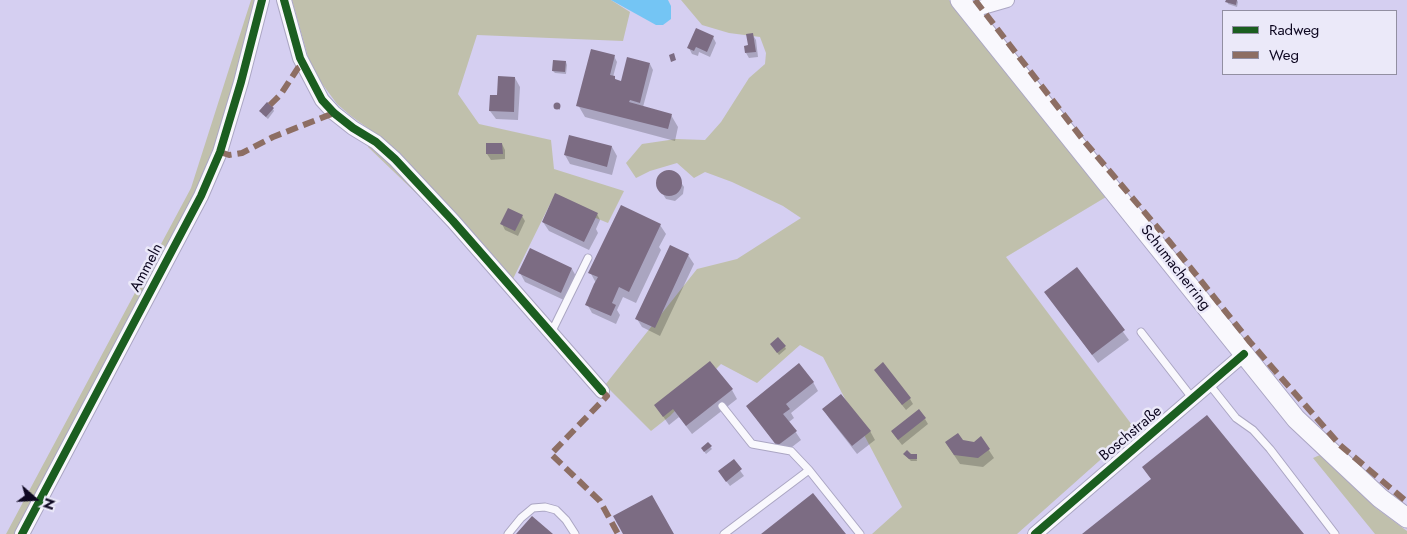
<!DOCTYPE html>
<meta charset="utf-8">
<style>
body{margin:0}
#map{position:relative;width:1407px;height:534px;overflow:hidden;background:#d5cff1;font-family:Jost,sans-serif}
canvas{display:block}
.legend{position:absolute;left:1222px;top:10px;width:175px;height:65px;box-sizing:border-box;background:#ebe9f9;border:1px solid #928fa2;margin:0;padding:6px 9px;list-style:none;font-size:15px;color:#0d0720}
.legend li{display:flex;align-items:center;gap:10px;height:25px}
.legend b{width:25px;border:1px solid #928fa2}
.north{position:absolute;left:10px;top:474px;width:50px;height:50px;-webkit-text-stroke:4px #ebe9f9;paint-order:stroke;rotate:109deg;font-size:14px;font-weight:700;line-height:20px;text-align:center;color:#0d0720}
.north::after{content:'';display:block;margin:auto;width:18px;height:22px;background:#0d0720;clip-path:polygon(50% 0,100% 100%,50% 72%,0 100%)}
</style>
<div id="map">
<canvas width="1407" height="534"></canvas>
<ul class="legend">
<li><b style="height:6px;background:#1b5e20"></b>Radweg</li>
<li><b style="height:6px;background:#8d6e63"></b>Weg</li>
</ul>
<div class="north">N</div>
</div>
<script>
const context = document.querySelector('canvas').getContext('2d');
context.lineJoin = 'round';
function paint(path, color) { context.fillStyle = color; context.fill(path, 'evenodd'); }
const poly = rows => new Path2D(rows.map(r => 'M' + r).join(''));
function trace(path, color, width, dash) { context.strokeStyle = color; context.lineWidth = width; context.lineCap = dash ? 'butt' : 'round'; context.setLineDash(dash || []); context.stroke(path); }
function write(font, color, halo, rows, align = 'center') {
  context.font = font + ' Jost,sans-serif'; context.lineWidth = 5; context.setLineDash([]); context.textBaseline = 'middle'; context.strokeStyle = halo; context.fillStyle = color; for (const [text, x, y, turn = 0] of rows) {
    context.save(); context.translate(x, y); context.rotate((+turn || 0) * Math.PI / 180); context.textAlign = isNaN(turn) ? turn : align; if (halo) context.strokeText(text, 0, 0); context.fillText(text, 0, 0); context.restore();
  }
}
paint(poly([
 [251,0,259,0,238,79,198,195,20,534,6,534,191,188],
 [292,0,611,0,630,12,623,41,477,35,458,94,479,124,551,140,554,169,624,191,608,223,552,200,507,291,442,218,368,147,369,129,351,116,337,104,320,81,308,57],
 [681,0,949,0,1045,117,1106,197,1006,257,1135,429,1017,534,872,534,902,507,823,357,800,345,757,383,721,364,670,416,651,431,605,385,697,269,737,259,801,218,783,206,732,182,705,172,694,178,677,163,650,171,636,178,626,163,642,144,676,139,705,140,721,122,749,78,765,64,766,53,760,37,729,33,702,25],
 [1320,455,1376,508,1407,531,1407,534,1375,534,1313,458]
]), '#c0c0ac');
paint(poly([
 [611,0,668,0,671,6,671,19,663,25,656,25]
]), '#74c5f4');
paint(poly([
 [1227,0,1237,0,1238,2,1237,7,1228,4],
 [752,34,756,40,758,57,749,58,746,53],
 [713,37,716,43,710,57,699,52,698,56,692,54,689,48],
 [614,56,617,62,613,77,617,81,622,82,650,64,653,70,643,107,671,115,678,127,675,141,585,117,578,105],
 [566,62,567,65,566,74,555,73,553,71],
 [515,78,520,87,518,120,496,119,490,111,498,96],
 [556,104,560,107,560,110,555,107],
 [273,109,274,111,268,119,262,114],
 [502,144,505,150,505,159,491,160,487,154,487,145],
 [612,147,617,156,612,175,570,164,565,155],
 [666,171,675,173,684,187,683,194,675,201,666,199,657,185,658,177],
 [597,214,600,220,596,229,598,233,589,250,549,231,543,222],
 [522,216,525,221,518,236,505,230,502,224],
 [660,225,666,234,659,247,661,250,636,303,623,297,617,310,620,315,616,324,592,313,587,304,596,283,590,272],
 [671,247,688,255,694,264,660,336,642,327,637,319],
 [531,250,572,269,577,278,566,301,525,282,520,273],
 [1077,269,1129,340,1098,363,1046,293],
 [773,347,785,347,786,349,779,355],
 [879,376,910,399,913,404,906,410],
 [813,382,818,391,791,413,794,418,789,422,801,440,783,454,747,406],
 [732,390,737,399,692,434,679,417,669,425,656,406],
 [824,410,870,431,875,440,857,454,829,418],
 [925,419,928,424,902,445,892,432],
 [981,438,994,458,983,467,960,464,946,443,962,441,974,443],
 [708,444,712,449,706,454,702,448],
 [916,455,917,461,911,461,906,456],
 [733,461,744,476,730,486,723,477]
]), '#0003');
paint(poly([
 [1226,0,1237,0,1236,5,1225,2],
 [696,28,714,36,707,52,696,47,694,51,687,48],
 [753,33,756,52,745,53,744,46,748,45,746,34],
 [591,49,615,55,610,75,615,76,615,79,621,81,627,57,650,63,640,103,630,100,629,102,672,114,668,129,576,106],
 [674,53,676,60,671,62,669,55],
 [553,60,566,61,565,72,552,71],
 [498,76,515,77,514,112,489,111,490,95,497,95],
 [267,102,274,108,266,117,259,111],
 '553.5 106a3.5 3.5 0 1 1 7 0a3.5 3.5 0 1 1-7 0Z',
 [569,135,612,146,607,167,564,155],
 [486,143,502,143,503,154,486,154],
 '656 183a13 13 0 1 1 26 0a13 13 0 1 1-26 0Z',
 [555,193,598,213,584,242,542,222],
 [621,205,661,224,629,292,619,287,612,303,616,305,611,316,585,305,594,284,598,277,588,273],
 [508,208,523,215,515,231,500,224],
 [670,245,689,254,655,328,635,319],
 [530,248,572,268,561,293,518,273],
 [1077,267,1125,330,1092,355,1044,292],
 [778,337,786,346,777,353,770,344],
 [710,361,733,389,686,426,673,409,663,417,654,405],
 [883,362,911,398,902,405,874,370],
 [799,363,814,382,786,404,790,409,783,414,797,431,777,446,746,406],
 [841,394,871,431,852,446,822,409],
 [919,409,926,418,898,440,891,431],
 [1207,415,1304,534,1082,534,1151,479,1142,467],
 [958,433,963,440,974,442,981,436,990,449,978,458,954,455,945,442],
 [708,442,712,446,704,452,701,448],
 [907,450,911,454,917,454,917,459,909,459,903,454],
 [734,459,742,469,726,482,718,471],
 [813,493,846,534,761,534],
 [652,495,674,534,623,534,613,516],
 [532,516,553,534,516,534]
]), '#7c6c83');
const lane = poly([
 [1141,332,1193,399],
 [551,333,588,258],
 [1209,384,1236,418,1253,430,1270,449,1335,534],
 [722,406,752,444,791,451,809,470,860,534],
 [508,534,521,518,533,508,545,507,556,510,566,520,575,534],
 [724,534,809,470]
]);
const street = poly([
 [284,0,300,58,322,100,334,113,353,128,376,142,395,159,453,221,602,391],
 [969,11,1007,0],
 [22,534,201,196,220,152,241,82,262,0],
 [1035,534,1244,354]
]);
const secondary = poly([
 [960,0,1296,419,1380,498,1407,518]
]);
trace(lane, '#aba6c3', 9);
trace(street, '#aba6c3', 16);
trace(secondary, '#aba6c3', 21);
trace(lane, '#f9f8fd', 7);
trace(street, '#f9f8fd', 14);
trace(secondary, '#f9f8fd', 19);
trace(poly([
 [975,0,1084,141,1169,241,1250,342,1340,445,1407,502],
 [270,105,281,94,298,68,303,65],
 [220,152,229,155,242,153,273,137,334,113],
 [602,391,607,396,551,454,600,501,618,534]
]), '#8d6e63', 6, [12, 6]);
trace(poly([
 [284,0,300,58,322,100,334,113,353,128,376,142,395,159,453,221,602,391],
 [22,534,201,196,220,152,241,82,262,0],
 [1035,534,1244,354]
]), '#1b5e20', 8);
write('15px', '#0d0720', '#ebe9f9', [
 ["Ammeln",147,268,-62],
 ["Schumacherring",1175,268,52],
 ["Boschstraße",1131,434,-40]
]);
</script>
